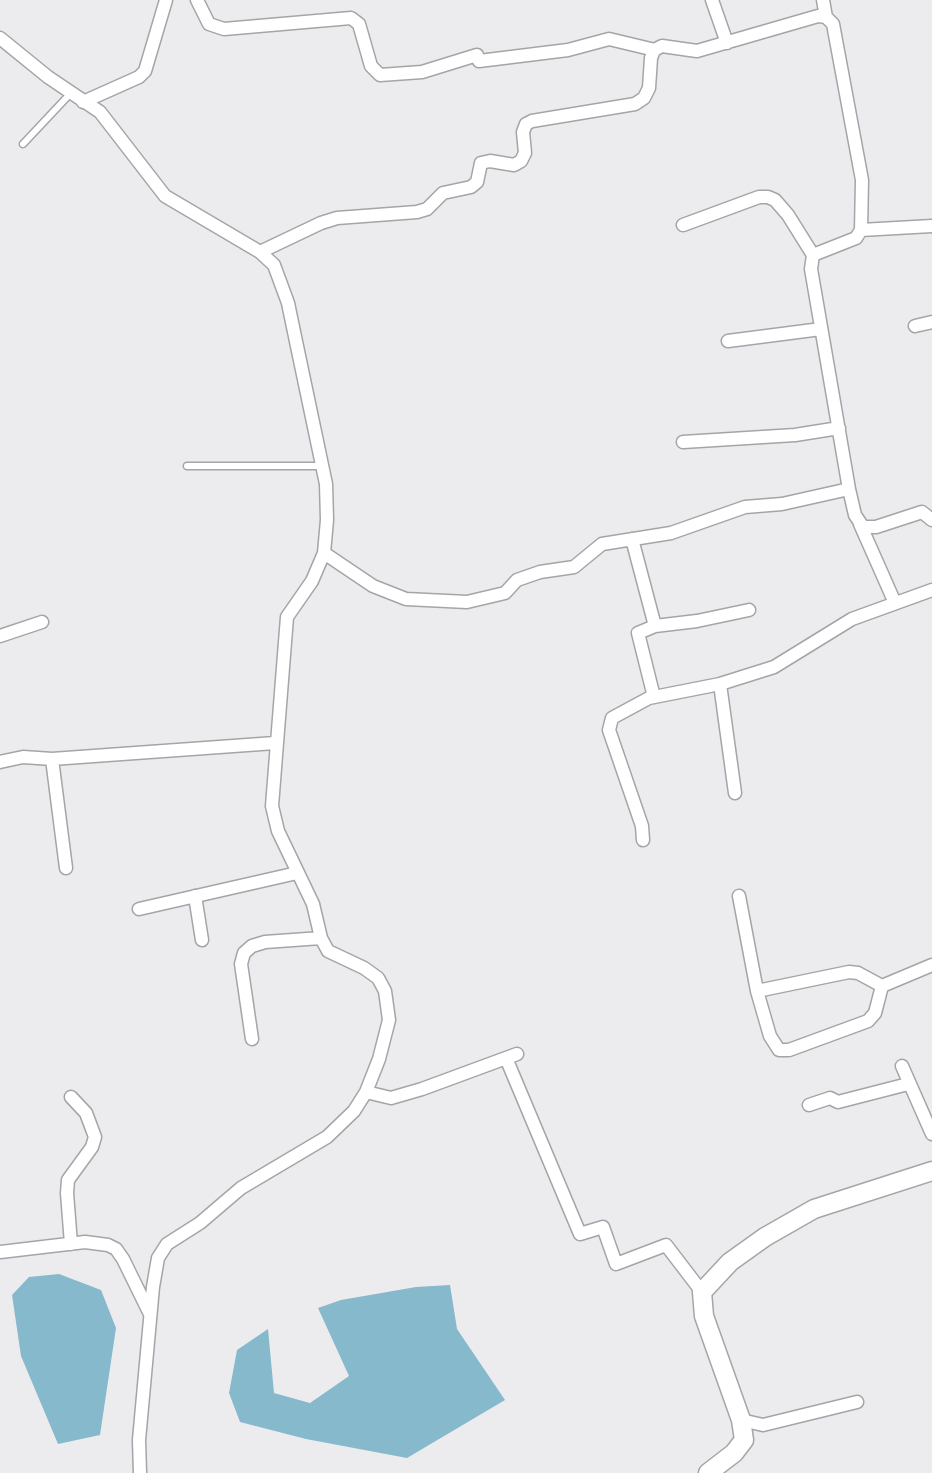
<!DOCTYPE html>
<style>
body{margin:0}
canvas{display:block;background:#ececef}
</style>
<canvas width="932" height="1473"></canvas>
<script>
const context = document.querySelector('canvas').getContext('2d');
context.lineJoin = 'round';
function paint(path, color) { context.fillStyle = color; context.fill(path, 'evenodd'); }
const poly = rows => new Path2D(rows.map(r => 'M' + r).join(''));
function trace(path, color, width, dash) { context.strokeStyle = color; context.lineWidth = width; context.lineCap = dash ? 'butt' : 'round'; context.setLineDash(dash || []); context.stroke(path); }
paint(poly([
 [59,1274,101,1290,116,1328,100,1435,58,1444,21,1356,12,1295,29,1277],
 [450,1285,457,1329,505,1400,407,1458,306,1439,240,1422,229,1393,237,1350,268,1329,274,1393,310,1403,349,1376,318,1308,341,1300,416,1287]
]), '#86b9cb');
const lane = poly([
 [23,144,70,94],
 [187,466,322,466]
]);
const street = poly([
 [197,0,209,24,224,29,351,18,359,24,371,66,380,75,422,72,477,55],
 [712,0,727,43],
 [823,0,826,17],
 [0,38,48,77,100,112,165,196,260,252,274,265,288,303,298,351,326,484,327,520,324,553,312,581,287,617,272,806,278,831,313,904,321,938,328,951,364,968,378,978,385,991,389,1020,379,1059,366,1092,354,1111,327,1137,241,1188,200,1223,167,1244,158,1258,153,1287,139,1440,140,1473],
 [479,61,568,50,609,39,655,50],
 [83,102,139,77,145,71,166,0],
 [683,225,759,197,768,197,775,200,788,215,813,255],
 [861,230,932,226],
 [260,252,321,223,337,218,417,212,427,209,443,193,471,187,477,182,481,163,490,161,514,165,521,161,525,153,523,132,526,124,532,121,635,104,644,98,649,88,651,58,654,50,662,46,697,51,818,16,826,17,833,24,862,180,861,230,856,238,813,255,811,269,849,489,855,515,863,527,876,527,922,512,932,520],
 [915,326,932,322],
 [728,341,821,329],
 [683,442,795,435,839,428],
 [860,524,895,603],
 [632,539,655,626,697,621,749,610],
 [324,553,373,586,406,599,467,602,505,593,517,580,540,572,574,567,602,544,671,533,745,507,782,504,849,489],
 [0,636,42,622],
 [720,684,735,793],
 [654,697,638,633,655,626],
 [52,759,66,868],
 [0,762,23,757,52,759,275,743],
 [643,840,642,826,609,730,612,718,649,698,720,684,774,667,852,619,932,590],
 [195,896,202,940],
 [739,896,757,991,770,1036,779,1050,789,1050,868,1021,875,1013,882,986,932,965],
 [139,909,297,873],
 [757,991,849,972,858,973,882,986],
 [252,1039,241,964,244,953,252,946,265,942,321,938],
 [506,1058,580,1234,603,1227,616,1264,666,1245,702,1292],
 [902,1066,932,1134],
 [366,1092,391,1098,422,1089,517,1054],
 [809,1105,830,1098,838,1102,908,1084],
 [71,1244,67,1193,68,1180,92,1147,95,1137,86,1113,71,1097],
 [0,1252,85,1242,108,1245,116,1249,123,1259,150,1314],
 [741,1420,763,1425,857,1402]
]);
const secondary = poly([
 [708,1473,734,1453,744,1440,741,1420,704,1316,702,1292,730,1262,765,1237,814,1209,932,1171]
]);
trace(lane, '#a4a5a8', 9);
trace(street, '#a4a5a8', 15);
trace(secondary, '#a4a5a8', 21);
trace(lane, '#fff', 6);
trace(street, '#fff', 12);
trace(secondary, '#fff', 18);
</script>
